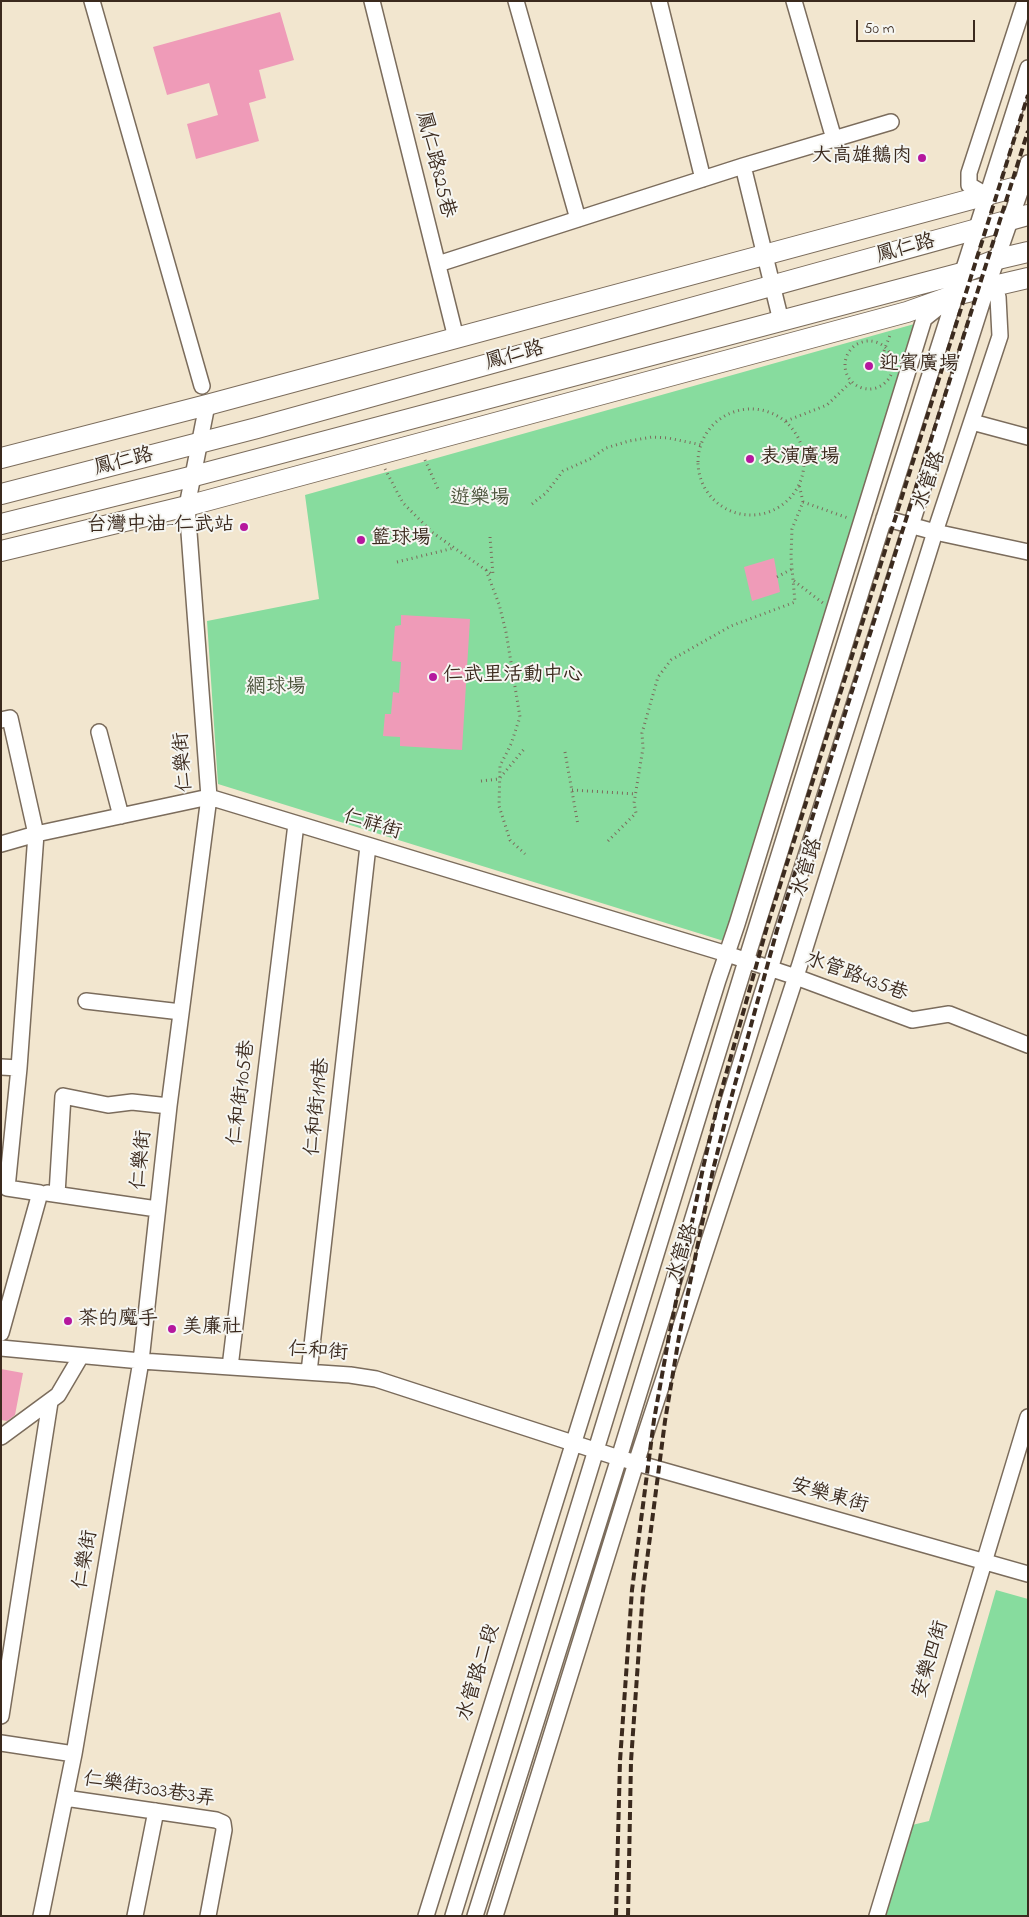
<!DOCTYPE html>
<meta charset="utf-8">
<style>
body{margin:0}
#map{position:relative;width:1029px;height:1917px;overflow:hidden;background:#f2e6cf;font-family:"Indie Flower",sans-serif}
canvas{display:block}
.frame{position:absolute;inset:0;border:2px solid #3b2a1e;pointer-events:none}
.scale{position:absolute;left:856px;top:20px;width:119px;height:22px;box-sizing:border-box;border:2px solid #3b2a1e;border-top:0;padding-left:6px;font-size:15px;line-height:18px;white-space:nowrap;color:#3b2a1e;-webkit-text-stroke:4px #f6f6f2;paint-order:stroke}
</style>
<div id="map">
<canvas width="1029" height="1917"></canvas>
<div class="frame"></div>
<div class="scale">50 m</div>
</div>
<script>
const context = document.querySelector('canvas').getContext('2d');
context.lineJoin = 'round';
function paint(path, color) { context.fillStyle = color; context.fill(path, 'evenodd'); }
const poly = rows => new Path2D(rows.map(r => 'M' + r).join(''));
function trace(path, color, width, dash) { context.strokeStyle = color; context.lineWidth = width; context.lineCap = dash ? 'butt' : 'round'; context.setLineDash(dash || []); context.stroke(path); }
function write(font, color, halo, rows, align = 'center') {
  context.font = font + ' "Indie Flower","LXGW WenKai TC",sans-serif'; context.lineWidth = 4; context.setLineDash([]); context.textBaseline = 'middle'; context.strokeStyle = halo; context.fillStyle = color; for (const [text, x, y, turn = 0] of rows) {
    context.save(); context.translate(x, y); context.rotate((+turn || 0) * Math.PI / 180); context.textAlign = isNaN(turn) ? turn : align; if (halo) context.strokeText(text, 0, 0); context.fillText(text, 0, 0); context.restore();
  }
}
paint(poly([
 [925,321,727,942,218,784,207,621,319,599,305,495],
 [996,1590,1028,1599,1028,1916,886,1916,912,1825,929,1821]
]), '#87dc9e');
paint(poly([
 [280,12,294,60,259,70,266,98,249,103,259,141,196,159,187,124,218,115,209,83,167,95,153,47],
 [774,558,780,592,752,601,744,567],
 [401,615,470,619,462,750,400,746,400,737,383,736,385,714,391,714,393,692,399,693,401,662,392,661,395,626,401,625],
 [1,1369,23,1373,15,1415,7,1421,1,1420]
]), '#ef9bb8');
const minor = poly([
 [92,1,202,386],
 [372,1,456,338],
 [516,1,578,219],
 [659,1,703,179],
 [794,1,834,139],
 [743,166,781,321],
 [988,196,969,185,969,173,1025,1],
 [438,264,743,166,891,122],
 [972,422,1028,437],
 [884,518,935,532,1028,552],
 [1,720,10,718,36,834,19,1068,7,1188,40,1193,1,1333],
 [99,732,121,816],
 [1,844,36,834,209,797,727,954,796,977,912,1020,949,1014,1028,1045],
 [86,1001,181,1012],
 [1,1067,19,1068],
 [47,1193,157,1209],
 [57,1194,63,1096,108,1105,132,1102,169,1106],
 [1,1348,141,1361,350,1375,376,1379,619,1458,1028,1574],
 [230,1367,296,824],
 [309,1372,368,846],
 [1,1437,58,1395,81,1356],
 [1,1716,50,1402],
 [1,1743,74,1754],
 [65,1798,216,1820,223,1823,224,1830,208,1916],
 [41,1916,74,1754,141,1361,169,1106,209,797,187,506,207,405],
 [135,1916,156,1811],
 [426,1916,718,980,737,924,924,319,944,303],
 [453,1916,746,961,881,528,1028,68],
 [475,1916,619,1458,762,994,987,287,1022,186,1028,163],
 [495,1916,636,1463,800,964,935,532,1000,336,998,297,987,287],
 [877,1916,1028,1417]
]);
const major = poly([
 [1,458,207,405,1028,184],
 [1,494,257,428,1028,215],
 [1,524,194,476,962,273,998,259,1028,252],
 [1,551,187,506,907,312,955,295,1028,278]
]);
trace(minor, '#7b6c5c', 18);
trace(major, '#7b6c5c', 22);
trace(poly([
 '845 365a24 24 0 1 1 48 0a24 24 0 1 1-48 0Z',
 [884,351,890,335],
 '698 462a53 53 0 1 1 106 0a53 53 0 1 1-106 0Z',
 [786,421,827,405,851,382],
 [425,460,438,489],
 [385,469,403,503,433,533,493,575],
 [803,502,848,518],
 [532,504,546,493,563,471,590,459,606,448,629,441,652,437,668,438,702,445],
 [490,537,493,575],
 [397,562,454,548],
 [486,570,499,604,506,632,520,717,511,744,500,766,499,806,510,840,525,854],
 [777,577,792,569],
 [794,581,823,603],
 [565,752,578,825],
 [481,781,499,779,525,748],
 [572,790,636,794],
 [608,841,636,813,634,803,643,748,642,733,658,677,671,660,731,626,795,602,791,557,792,529,803,502,799,484]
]), '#7b6c5c', 3, [1, 4]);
trace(minor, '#fff', 15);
trace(major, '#fff', 20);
trace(poly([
 [616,1916,620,1761,632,1590,654,1420,669,1336,703,1168,718,1103,767,927,1028,95],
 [628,1916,631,1761,643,1591,665,1421,679,1337,713,1170,729,1106,777,930,1028,131]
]), '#3b2a1e', 4, [8, 4]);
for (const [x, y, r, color] of [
 [922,158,5,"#b5179e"],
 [869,366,5,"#b5179e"],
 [750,459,5,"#b5179e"],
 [244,527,5,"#b5179e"],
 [361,540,5,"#b5179e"],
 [433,677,5,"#b5179e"],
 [68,1321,5,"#b5179e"],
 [172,1329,5,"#b5179e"]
]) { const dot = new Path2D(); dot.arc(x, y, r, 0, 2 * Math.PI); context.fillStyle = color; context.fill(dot); trace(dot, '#f6f6f2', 2); }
write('20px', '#3b2a1e', '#f6f6f2', [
 ["大高雄鵝肉",912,158,"right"],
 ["迎賓廣場",879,366],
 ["表演廣場",760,459],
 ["台灣中油-仁武站",234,527,"right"],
 ["籃球場",371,540],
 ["仁武里活動中心",443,677],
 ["茶的魔手",78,1321],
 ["美廉社",182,1329]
], 'left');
write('20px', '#3b2a1e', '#f6f6f2', [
 ["鳳仁路825巷",434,165,76],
 ["鳳仁路",906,250,-15],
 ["鳳仁路",515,357,-15],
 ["鳳仁路",124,463,-14],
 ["水管路",931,481,-71],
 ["仁樂街",185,762,-94],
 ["仁祥街",372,826,17],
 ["水管路",809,868,-73],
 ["水管路435巷",856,978,20],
 ["仁和街105巷",243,1093,-83],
 ["仁和街119巷",319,1107,-84],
 ["仁樂街",143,1160,-84],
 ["水管路",684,1253,-72],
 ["仁和街",318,1353,4],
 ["安樂東街",829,1497,16],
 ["仁樂街",87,1560,-80],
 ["安樂四街",932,1660,-73],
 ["水管路二段",480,1673,-73],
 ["仁樂街303巷3弄",149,1791,9]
]);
write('20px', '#4e563e', '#f6f6f2', [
 ["遊樂場",480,500],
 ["網球場",276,689]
]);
</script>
